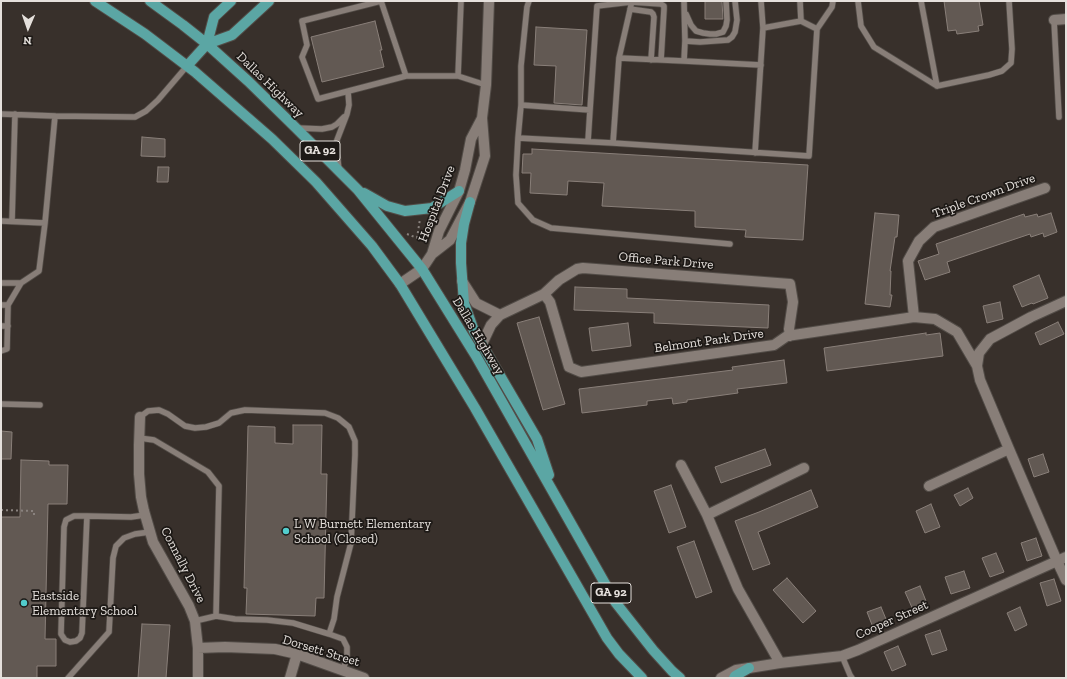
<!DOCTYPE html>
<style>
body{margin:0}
#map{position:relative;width:1067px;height:679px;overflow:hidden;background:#38302b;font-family:"Zilla Slab",serif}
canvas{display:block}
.frame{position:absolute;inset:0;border:2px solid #e5e0dc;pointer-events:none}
.north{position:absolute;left:8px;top:8px;width:40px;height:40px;-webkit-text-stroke:3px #1d1916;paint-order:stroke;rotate:182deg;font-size:11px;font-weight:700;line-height:16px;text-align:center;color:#e5e0dc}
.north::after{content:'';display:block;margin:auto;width:14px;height:18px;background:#e5e0dc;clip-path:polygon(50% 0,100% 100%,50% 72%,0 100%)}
</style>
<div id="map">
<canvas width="1067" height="679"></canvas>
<div class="frame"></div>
<div class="north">N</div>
</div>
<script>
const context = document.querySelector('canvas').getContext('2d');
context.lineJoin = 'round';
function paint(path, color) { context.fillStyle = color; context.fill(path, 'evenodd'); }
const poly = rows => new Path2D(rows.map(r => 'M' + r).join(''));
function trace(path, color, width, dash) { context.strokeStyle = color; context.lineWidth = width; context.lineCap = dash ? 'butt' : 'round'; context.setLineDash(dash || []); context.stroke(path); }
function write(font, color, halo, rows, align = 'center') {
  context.font = font + ' "Zilla Slab",serif'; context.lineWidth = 3.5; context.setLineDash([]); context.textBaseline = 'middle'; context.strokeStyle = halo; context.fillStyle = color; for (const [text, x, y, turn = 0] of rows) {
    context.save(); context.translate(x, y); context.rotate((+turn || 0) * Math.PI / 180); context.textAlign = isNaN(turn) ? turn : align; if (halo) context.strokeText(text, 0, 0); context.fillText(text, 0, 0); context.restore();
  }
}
const building = poly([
 [705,1,722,1,723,19,705,19,705,1],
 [944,1,979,1,983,25,978,26,979,31,957,34,956,30,948,31,944,1],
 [375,21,382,50,380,50,384,67,322,82,311,37,375,21],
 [536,27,587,30,582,105,554,103,556,66,534,65,536,27],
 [142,137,165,139,165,157,141,156,142,137],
 [532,149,808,165,803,240,745,237,746,230,695,227,695,211,602,206,604,183,568,181,567,195,530,193,531,173,522,173,523,154,532,154,532,149],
 [158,167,169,167,168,182,157,182,158,167],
 [875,213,899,215,897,237,895,237,890,271,891,271,890,295,892,295,890,307,865,304,875,213],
 [1051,213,1057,232,1044,237,1043,233,1031,237,1030,234,947,262,950,272,925,280,918,261,939,254,936,244,1024,214,1025,217,1037,214,1038,217,1051,213],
 [1039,275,1048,298,1033,304,1032,303,1022,307,1013,286,1039,275],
 [575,287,627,289,627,298,769,305,768,328,654,323,654,313,574,310,575,287],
 [1000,302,1003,319,987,323,983,306,1000,302],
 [539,317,565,404,543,410,517,323,539,317],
 [1058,322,1064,334,1040,345,1035,333,1058,322],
 [628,323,631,346,592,351,589,328,628,323],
 [926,333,926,335,940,333,943,356,827,371,824,348,926,333],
 [784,360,787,383,737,389,738,393,687,400,687,402,673,404,672,398,647,401,647,405,582,413,579,389,733,370,732,367,784,360],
 [293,425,322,425,321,474,327,474,324,598,316,598,315,616,246,614,247,588,244,588,248,426,275,427,275,443,293,444,293,425],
 [1,431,12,432,11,459,1,459,1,431],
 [765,449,771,465,721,483,715,467,765,449],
 [1043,454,1049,472,1034,477,1028,459,1043,454],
 [21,460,49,461,49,465,68,465,67,504,48,504,45,639,56,639,56,666,37,666,37,678,1,678,1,517,20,517,21,460],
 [671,485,686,527,669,533,654,491,671,485],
 [968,488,973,498,960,506,954,495,968,488],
 [811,490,818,507,758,532,770,564,753,570,735,521,759,512,811,490],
 [931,504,940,527,925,533,916,511,931,504],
 [1036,538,1042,556,1027,561,1021,543,1036,538],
 [694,541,712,592,696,598,677,547,694,541],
 [996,553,1004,572,990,577,982,558,996,553],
 [964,571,970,588,951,594,945,577,964,571],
 [787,578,816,611,803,623,773,590,787,578],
 [1054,579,1061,601,1047,606,1040,583,1054,579],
 [920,586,928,606,914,612,905,592,920,586],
 [881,607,888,624,874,630,867,612,881,607],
 [1020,607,1027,625,1015,631,1007,613,1020,607],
 [142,624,170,625,166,678,138,678,142,624],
 [940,630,947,650,932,655,925,635,940,630],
 [898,646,906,665,892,671,884,652,898,646]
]);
paint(building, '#625953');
trace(building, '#897f79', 1);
const service = poly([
 [381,1,302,21,307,45,302,57,318,99,406,76,381,1],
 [632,1,619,58,613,143,518,138,516,175,518,203,533,220,551,228,730,244],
 [684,1,685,41,700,42,728,40,732,37,735,32,737,20,735,1],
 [761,1,763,28,801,21],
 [800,1,801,21,817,29],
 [858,1,861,26,874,47,937,86],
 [921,1,937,86,989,75,1002,71,1011,63,1012,49,1009,1],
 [630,9,651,12,653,14,654,17,651,60],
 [686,14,691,25,696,31,703,33,710,34,716,34,723,32,726,26,727,20,726,1],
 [1054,20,1059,117],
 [619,58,684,61,685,41],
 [684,61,761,65],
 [406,76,458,76,486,85],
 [458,76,461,1],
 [521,105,521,66,527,7,529,1],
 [1,114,55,116,45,223,39,271,21,283,8,305,7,349,1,351],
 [55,116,135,117,146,111,158,100,187,66],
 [297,128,322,129,332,127,337,124,344,117],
 [518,138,521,105,590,110,597,6,631,2,661,4,664,6,664,9,661,60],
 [588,141,590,110],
 [613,143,809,156,817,29,832,7,833,1],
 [755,153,763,28],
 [339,170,337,151,337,140,347,114,349,105,348,91],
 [1,221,45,223],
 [12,221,15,114],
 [1,283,21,283],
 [1,305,8,305],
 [1,326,8,326],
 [1,404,40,405],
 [140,417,148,411,159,410,168,414,185,426,195,428,206,427,219,423,231,413,245,410,325,413,338,418,349,427,355,441,355,455,351,543,337,597,334,619,329,634],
 [139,438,154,440,208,472,219,486,216,616],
 [87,516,74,516,66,520,64,527,61,634,65,640,70,642,76,641,80,638,82,633,87,516,131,517,145,515],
 [195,621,216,616,235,619,267,620,293,623,329,634,343,639,347,647,347,657,343,670],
 [842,656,850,675,852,678],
 [68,678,109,632,113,558,116,546,124,538,135,534,150,532]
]);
const minor = poly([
 [1054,20,1066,19],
 [462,281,476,303,500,315],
 [544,294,550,302,569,367,581,372,774,345,787,336,914,317,935,319,957,332,977,366],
 [1066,301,1031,317,990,339,979,353,977,366,980,380,1009,449,1057,561,1066,580],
 [914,317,908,261,919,241,934,227,1045,188],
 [482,344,491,325,500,315,544,294,559,280,577,269,583,268,790,284,793,302,789,329,790,336],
 [140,417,139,445,139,474,141,497,144,511,153,542,189,606,195,621,198,648,198,678],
 [681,465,707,515,738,589,780,663],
 [929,486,1009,449],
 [707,515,804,468],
 [198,648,225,647,275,649,297,654,364,678],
 [290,678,297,654],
 [721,678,736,670,749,668,780,663,842,656,858,650,1066,557]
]);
const tertiary = poly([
 [432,254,439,231,459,191,465,170,471,139,482,118],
 [400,284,422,269,432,254,450,240,470,202,485,156,482,118,486,85,489,1]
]);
const primary = poly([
 [95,1,145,34,195,72,272,139,316,182,372,246,400,284,475,408,607,638,619,654,642,678],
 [150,1,183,25,207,44,248,81,296,128,358,190,422,269,476,356,616,603,653,650,672,671,680,678],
 [207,44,214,17,231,1],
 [187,66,207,44,232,35,269,1],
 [364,193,387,206,405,211,432,208,459,191],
 [470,202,464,224,461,243,461,263,464,303,474,331,537,439,549,475],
 [734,678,735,676,749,668]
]);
trace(service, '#524c47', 7);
trace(minor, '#524c47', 12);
trace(tertiary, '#524c47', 12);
trace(primary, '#524c47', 12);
trace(poly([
 [407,234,425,241],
 [417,238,420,219],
 [1,510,34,511,34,518]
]), '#89827e', 2, [2, 3]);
trace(service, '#887e78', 5.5);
trace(minor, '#887e78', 10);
trace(tertiary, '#887e78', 10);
trace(primary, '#5ba6a4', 10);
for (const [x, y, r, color] of [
 [286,531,4,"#52cdcd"],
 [24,603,4,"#52cdcd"]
]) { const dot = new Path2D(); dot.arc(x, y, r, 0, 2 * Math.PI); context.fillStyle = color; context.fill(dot); trace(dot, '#1d1916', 1.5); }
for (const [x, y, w] of [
 [320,151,40],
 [611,593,40]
]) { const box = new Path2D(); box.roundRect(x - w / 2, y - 10, w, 20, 3); context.fillStyle = '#1d1916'; context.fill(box); trace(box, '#e5e0dc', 1); }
write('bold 12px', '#e5e0dc', null, [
 ["GA 92",320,151],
 ["GA 92",611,593]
]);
write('13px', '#e5e0dc', '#1d1916', [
 ["Dallas Highway",270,85,44],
 ["Triple Crown Drive",984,196,-20],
 ["Hospital Drive",437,204,-69],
 ["Office Park Drive",666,261,5],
 ["Dallas Highway",478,336,59],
 ["Belmont Park Drive",709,341,-8],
 ["Connally Drive",183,565,63],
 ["Cooper Street",892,620,-24],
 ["Dorsett Street",321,651,17]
]);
write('13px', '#e5e0dc', '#1d1916', [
 ["L W Burnett Elementary",294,524],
 ["School (Closed)",294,539],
 ["Eastside",32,596],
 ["Elementary School",32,611]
], 'left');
</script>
